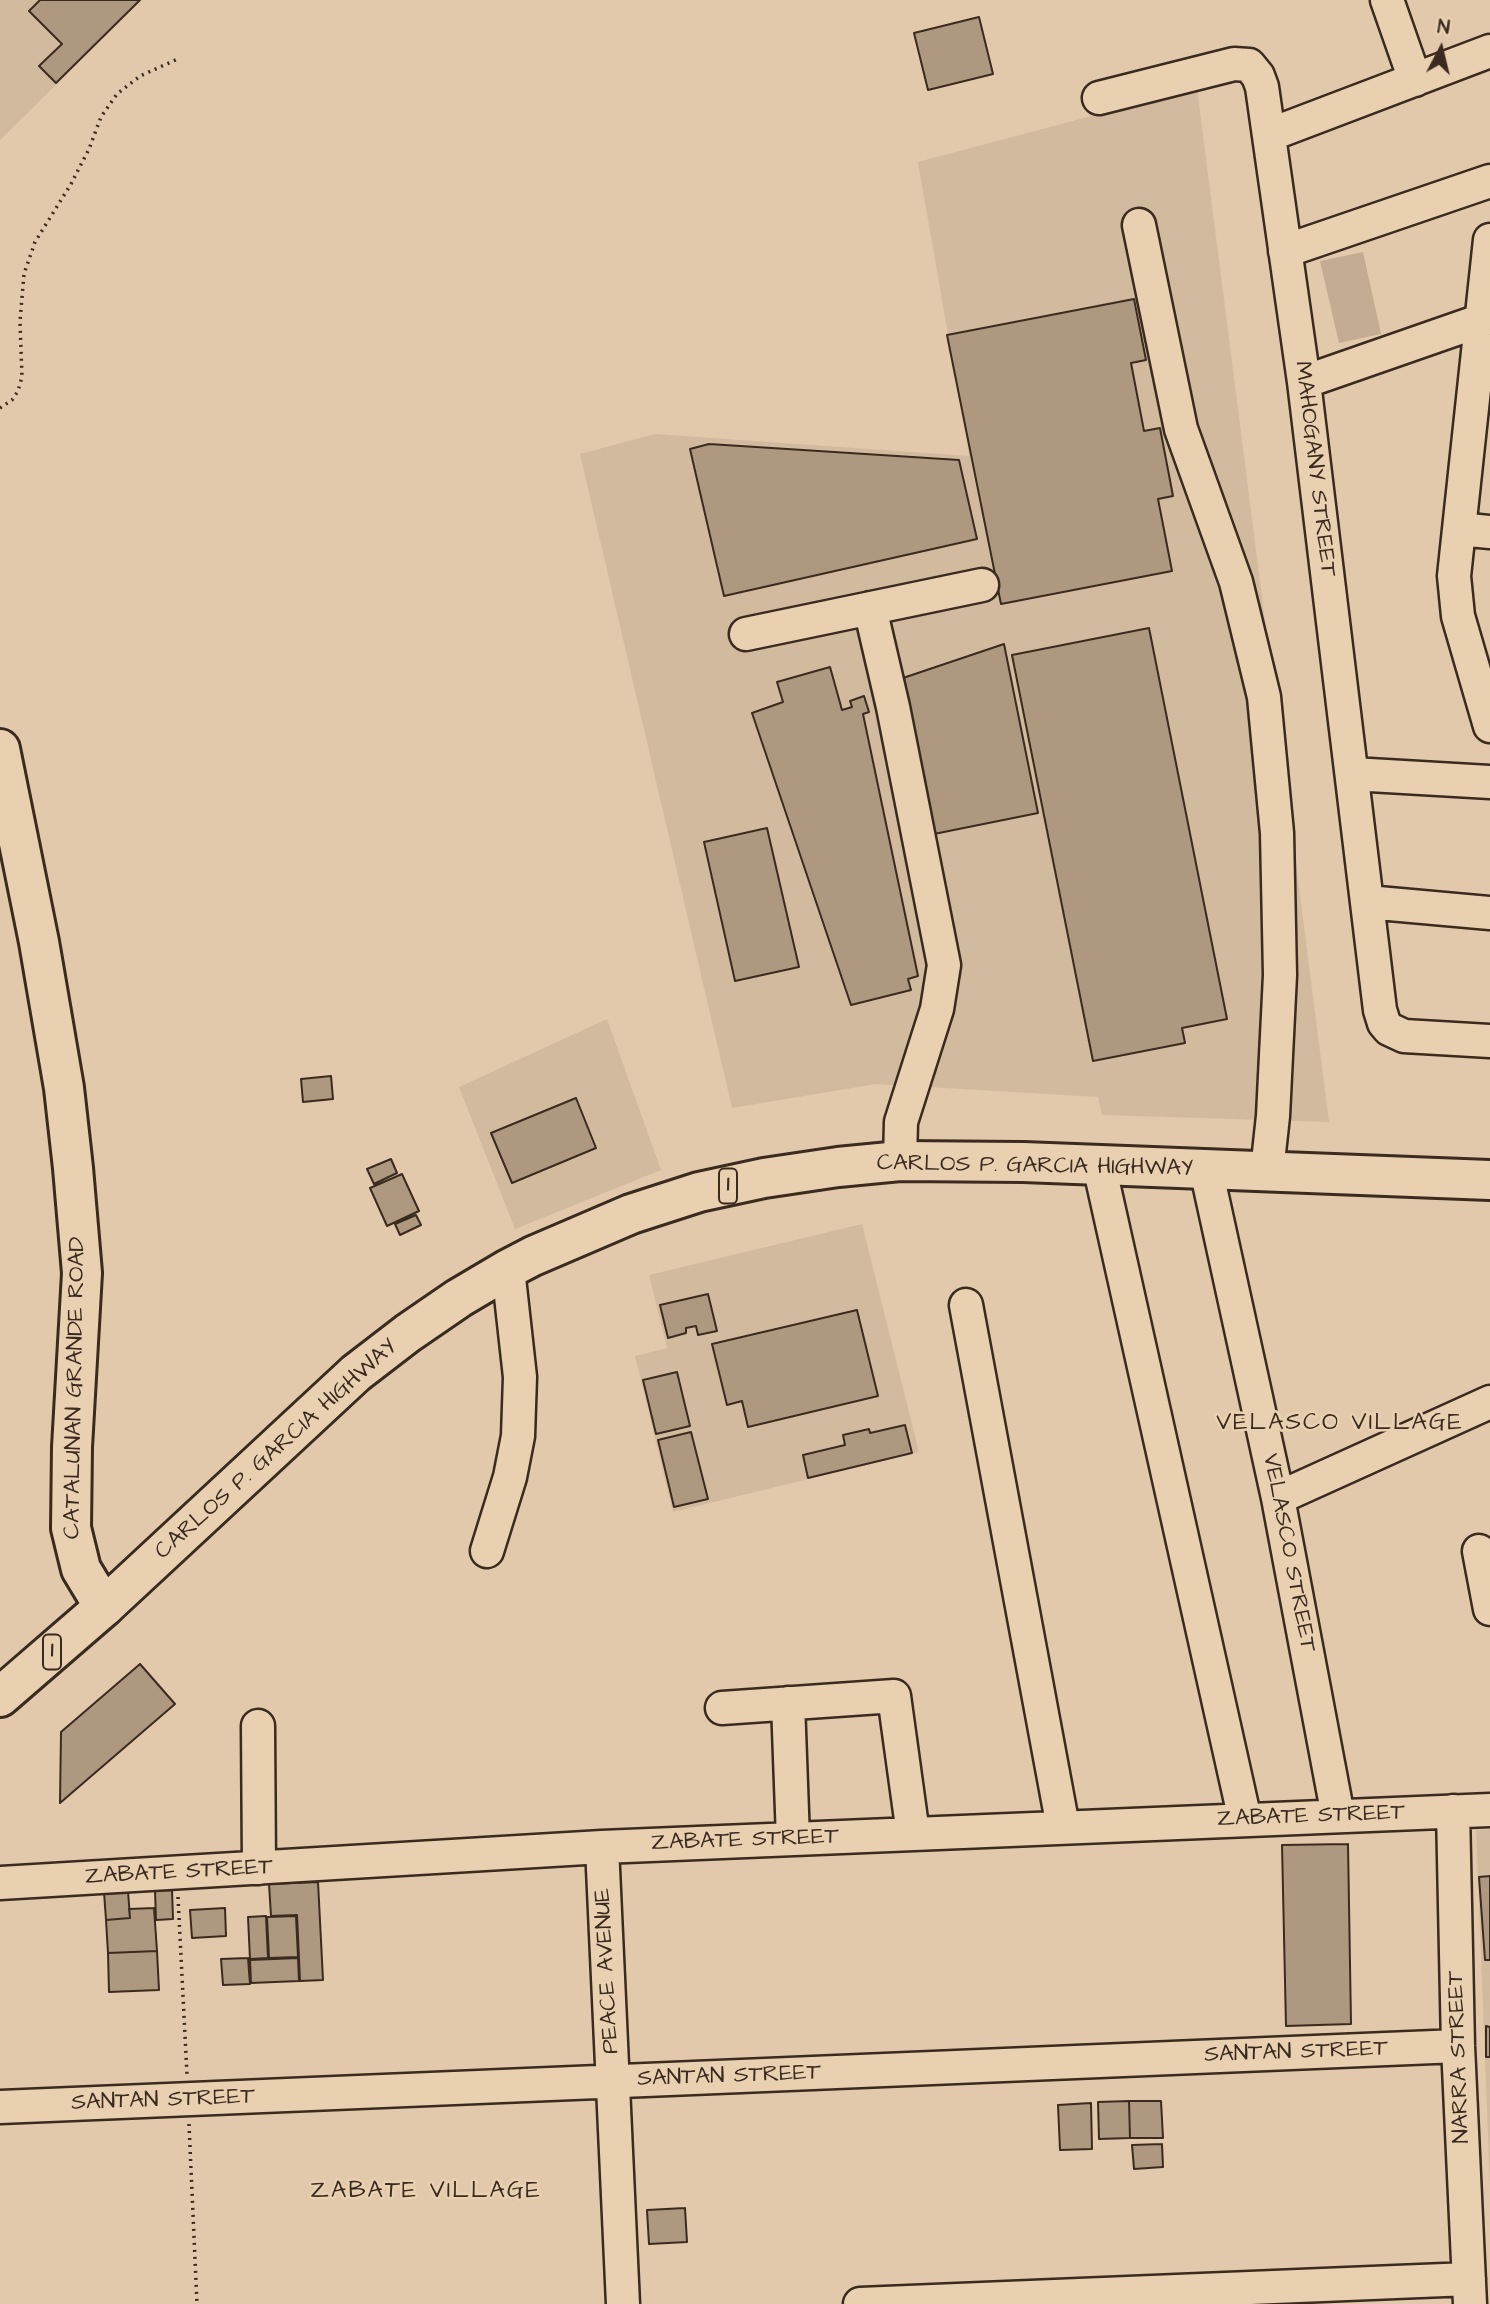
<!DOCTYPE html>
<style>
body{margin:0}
#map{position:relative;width:1490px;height:2304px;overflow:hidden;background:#e2c9ab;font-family:"Architects Daughter",sans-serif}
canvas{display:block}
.north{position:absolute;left:1406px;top:14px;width:70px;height:70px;-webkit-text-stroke:5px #e9d0b1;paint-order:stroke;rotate:7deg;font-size:19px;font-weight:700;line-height:28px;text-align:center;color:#3b2a1e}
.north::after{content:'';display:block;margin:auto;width:24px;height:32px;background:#3b2a1e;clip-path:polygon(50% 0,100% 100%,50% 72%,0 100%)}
</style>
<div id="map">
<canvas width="1490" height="2304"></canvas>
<div class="north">N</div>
</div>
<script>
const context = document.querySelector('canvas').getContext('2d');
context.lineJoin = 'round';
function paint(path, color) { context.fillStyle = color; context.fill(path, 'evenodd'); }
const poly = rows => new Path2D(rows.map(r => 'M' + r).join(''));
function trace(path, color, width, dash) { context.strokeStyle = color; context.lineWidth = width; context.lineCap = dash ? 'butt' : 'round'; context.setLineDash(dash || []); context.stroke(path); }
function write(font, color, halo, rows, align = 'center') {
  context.font = font + ' "Architects Daughter",sans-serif'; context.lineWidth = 5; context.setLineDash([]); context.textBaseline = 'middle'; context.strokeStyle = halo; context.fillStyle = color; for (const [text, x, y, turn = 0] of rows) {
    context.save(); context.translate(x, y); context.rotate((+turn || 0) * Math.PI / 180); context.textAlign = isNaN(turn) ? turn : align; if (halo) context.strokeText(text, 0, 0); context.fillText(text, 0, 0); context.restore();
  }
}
paint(poly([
 [0,0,142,0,0,140],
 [1197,88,1329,1122,1102,1115,1098,1097,876,1084,732,1108,580,454,655,434,969,456,918,162],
 [607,1019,661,1170,515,1229,459,1087],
 [862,1224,919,1452,673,1512,635,1356,667,1348,649,1275],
 [1490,1829,1490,2186,1476,1830]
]), '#d2ba9e');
paint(poly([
 [1363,252,1381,334,1339,343,1320,261]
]), '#c3ac91');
const building = poly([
 [40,0,140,0,56,83,39,66,62,44,29,11,40,0],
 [979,17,993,74,928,90,914,33,979,17],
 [1134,299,1146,360,1131,363,1144,431,1160,428,1173,496,1158,499,1172,571,1001,604,947,335,1134,299],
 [709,444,959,460,977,539,724,596,690,449,709,444],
 [1149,628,1227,1019,1182,1028,1185,1043,1093,1061,1012,655,1149,628],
 [1004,644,1038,813,934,834,903,678,1004,644],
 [830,667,842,710,852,707,850,701,864,696,869,712,863,714,918,976,908,979,911,990,851,1005,752,713,783,702,777,682,830,667],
 [767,828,799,967,735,981,704,842,767,828],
 [331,1076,333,1099,303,1102,301,1079,331,1076],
 [576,1098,596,1148,512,1183,491,1133,576,1098],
 [391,1159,397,1173,374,1184,367,1169,391,1159],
 [402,1174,419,1211,387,1226,370,1188,402,1174],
 [416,1215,421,1225,400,1235,395,1224,416,1215],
 [708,1294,717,1331,698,1335,696,1326,686,1328,686,1333,668,1338,660,1305,708,1294],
 [857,1310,878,1396,748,1427,742,1401,727,1405,712,1344,857,1310],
 [677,1372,690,1426,656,1434,643,1380,677,1372],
 [905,1425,912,1453,808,1478,803,1455,845,1445,843,1435,869,1429,870,1433,905,1425],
 [691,1432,708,1499,674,1507,658,1440,691,1432],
 [140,1664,175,1704,60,1803,61,1732,140,1664],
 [1348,1844,1351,2024,1286,2026,1282,1845,1348,1844],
 [1490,1876,1490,1960,1485,1960,1479,1877,1490,1876],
 [318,1882,323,1980,300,1981,297,1915,271,1916,269,1884,318,1882],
 [172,1890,173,1919,156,1920,155,1891,172,1890],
 [128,1891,130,1918,106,1920,104,1892,128,1891],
 [154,1908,157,1951,108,1953,106,1920,130,1918,129,1909,154,1908],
 [225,1908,226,1936,192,1938,190,1910,225,1908],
 [266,1916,268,1958,250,1959,248,1917,266,1916],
 [296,1916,298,1957,269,1958,267,1917,296,1916],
 [157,1951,159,1990,109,1992,108,1953,157,1951],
 [248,1958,250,1984,223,1985,221,1959,248,1958],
 [298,1958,299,1981,251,1983,250,1960,298,1958],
 [1486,2026,1490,2027,1490,2057,1486,2057,1486,2026],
 [1129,2101,1130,2138,1099,2139,1098,2102,1129,2101],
 [1129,2101,1161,2101,1163,2138,1130,2138,1129,2101],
 [1091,2103,1092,2149,1060,2150,1058,2105,1091,2103],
 [1162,2144,1163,2167,1134,2169,1132,2145,1162,2144],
 [685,2208,687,2242,649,2244,647,2210,685,2208]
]);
paint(building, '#ae9880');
trace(building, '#3b2a1e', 2);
const minor = poly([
 [1387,0,1415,80],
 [1099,98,1234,64,1249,65,1258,76,1262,87,1304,382,1380,1010,1384,1023,1389,1029,1404,1036,1490,1041],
 [1269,135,1490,51],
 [1139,225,1181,429,1236,582,1264,697,1277,833,1280,975,1273,1116,1267,1171],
 [1490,240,1454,576,1458,616,1490,726],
 [1285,251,1490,181],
 [1304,382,1482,320],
 [1459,529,1490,532],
 [870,608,893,707,944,965,937,1009,901,1122,900,1161],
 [746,634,982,585],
 [1352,774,1490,782],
 [1367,902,1490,913],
 [1099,1165,1245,1820],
 [1206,1169,1278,1498,1338,1816],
 [966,1305,1063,1827],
 [1278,1498,1490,1402],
 [487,1551,510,1477,518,1436,520,1377,508,1269],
 [1479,1551,1490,1609],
 [788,1703,793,1839],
 [722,1708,894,1696,913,1834],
 [258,1726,259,1868],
 [1453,1811,1458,2046,1470,2304],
 [602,1847,623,2304],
 [0,1883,602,1847,1490,1810],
 [0,2107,1458,2046],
 [860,2304,1469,2279]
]);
const major = poly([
 [0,749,39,942,64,1088,73,1168,82,1273,72,1447,71,1528,81,1569,104,1607]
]);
const highway = poly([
 [0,1697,104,1607,356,1373,408,1333,459,1298,508,1269,533,1256,631,1214,699,1192,764,1178,838,1167,900,1161,1023,1162,1490,1180]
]);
trace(minor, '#3b2a1e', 37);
trace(major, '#3b2a1e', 44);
trace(highway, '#3b2a1e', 44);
trace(poly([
 [0,408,12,400,18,391,22,377,20,321,24,274,35,242,71,184,89,149,101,117,117,94,140,76,180,58],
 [178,1897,187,2075],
 [189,2124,197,2304]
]), '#3b2a1e', 3.5, [2, 5]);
trace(minor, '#e9d0b1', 32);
trace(major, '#e9d0b1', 38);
trace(highway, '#e9d0b1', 38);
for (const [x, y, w] of [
 [728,1186,18],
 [52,1652,18]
]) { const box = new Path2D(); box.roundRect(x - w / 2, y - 17.5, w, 35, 5); context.fillStyle = '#e9d0b1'; context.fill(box); trace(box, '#3b2a1e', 2); }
write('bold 21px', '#3b2a1e', null, [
 ["1",728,1186],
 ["1",52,1652]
]);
write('23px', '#3b2a1e', '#e9d0b1', [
 ["MAHOGANY STREET",1314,469,83],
 ["CARLOS P. GARCIA HIGHWAY",1035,1167,1],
 ["CATALUNAN GRANDE ROAD",76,1388,-89],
 ["CARLOS P. GARCIA HIGHWAY",277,1450,-42],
 ["VELASCO STREET",1288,1553,79],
 ["ZABATE STREET",1311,1817,-2],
 ["ZABATE STREET",745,1841,-2],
 ["ZABATE STREET",179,1873,-3],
 ["PEACE AVENUE",608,1971,-93],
 ["SANTAN STREET",1296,2053,-2],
 ["NARRA STREET",1460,2057,-92],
 ["SANTAN STREET",729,2077,-2],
 ["SANTAN STREET",163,2101,-2]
]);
context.letterSpacing = '2px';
write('24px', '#3b2a1e', '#e9d0b1', [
 ["VELASCO VILLAGE",1340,1424],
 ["ZABATE VILLAGE",426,2192]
]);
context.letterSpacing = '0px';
</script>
